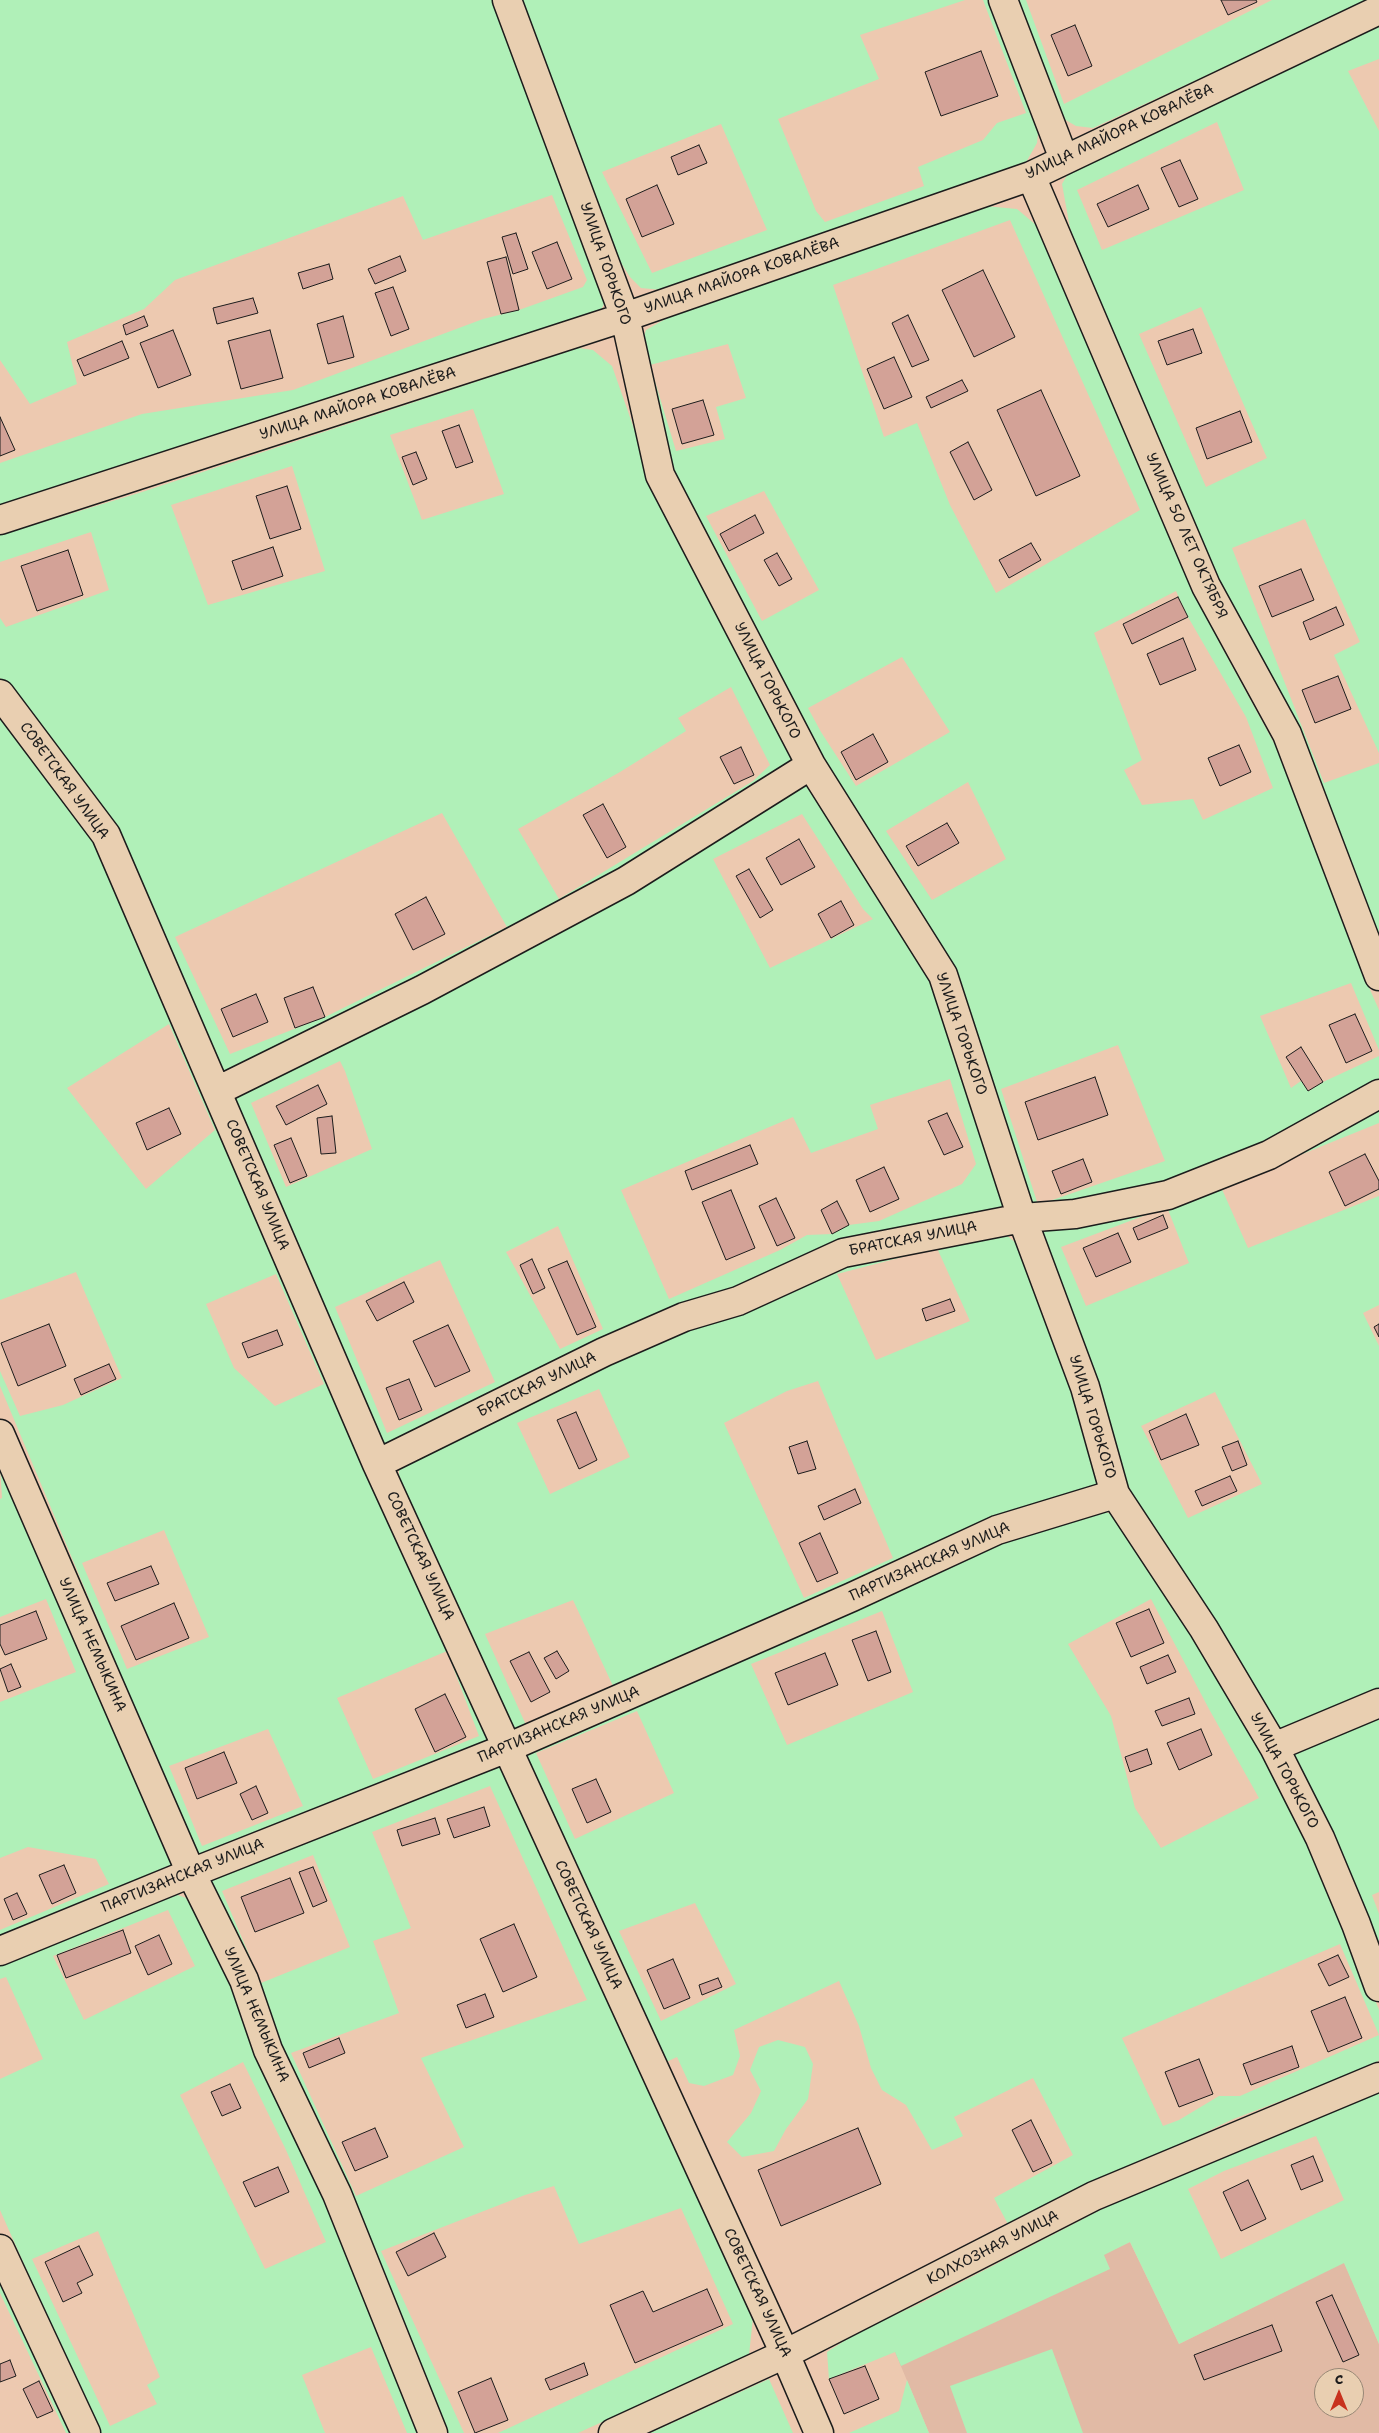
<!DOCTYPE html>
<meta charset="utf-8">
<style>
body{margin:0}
#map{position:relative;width:1379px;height:2433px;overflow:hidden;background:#edc9b0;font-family:"Shantell Sans",sans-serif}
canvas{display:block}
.north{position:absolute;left:1314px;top:2368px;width:50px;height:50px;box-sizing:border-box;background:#e9cfb1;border:1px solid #978775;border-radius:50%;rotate:0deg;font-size:14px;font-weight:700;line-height:20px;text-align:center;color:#1c1c1c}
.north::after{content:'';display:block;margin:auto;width:18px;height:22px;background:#c8321e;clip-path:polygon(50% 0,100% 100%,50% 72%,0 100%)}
</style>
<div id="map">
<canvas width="1379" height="2433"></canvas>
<div class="north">С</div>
</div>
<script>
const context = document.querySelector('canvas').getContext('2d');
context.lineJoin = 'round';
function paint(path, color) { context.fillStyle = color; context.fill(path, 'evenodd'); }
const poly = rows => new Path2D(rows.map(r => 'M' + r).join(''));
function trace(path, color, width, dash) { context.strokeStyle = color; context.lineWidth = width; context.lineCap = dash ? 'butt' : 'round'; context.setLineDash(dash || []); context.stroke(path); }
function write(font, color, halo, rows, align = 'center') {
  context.font = font + ' "Shantell Sans",sans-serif'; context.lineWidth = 4; context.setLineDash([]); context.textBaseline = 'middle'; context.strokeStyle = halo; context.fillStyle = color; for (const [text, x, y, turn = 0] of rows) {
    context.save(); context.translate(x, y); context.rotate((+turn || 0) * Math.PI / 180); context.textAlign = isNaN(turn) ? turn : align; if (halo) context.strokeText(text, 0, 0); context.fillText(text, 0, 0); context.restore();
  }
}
paint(poly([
 [1130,2242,1179,2344,1344,2262,1379,2344,1379,2433,929,2433,895,2352],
 [1324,2378,1354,2378,1354,2408,1324,2408]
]), '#e1baa5');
paint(poly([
 [0,0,500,0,608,296,599,314,0,506,0,463,142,414,293,390,483,319,519,310,583,287,587,280,552,195,423,240,403,196,175,280,144,309,67,342,77,384,30,404,0,360],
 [513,0,965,0,860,35,879,79,778,119,816,211,825,222,924,186,918,167,983,140,997,123,1026,113,983,0,995,0,1039,123,1037,143,1025,164,662,290,641,288,630,277,616,255],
 [721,124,767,230,652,273,602,172],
 [1013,0,1026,0,1064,104,1272,0,1369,0,1093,128,1076,126,1059,116],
 [1379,20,1379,59,1348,71,1379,131,1379,753,1334,655,1360,642,1305,519,1232,548,1324,783,1379,763,1379,952,1224,603,1126,372,1070,228,1062,184,1073,165],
 [1217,122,1244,190,1102,250,1077,190],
 [1201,307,1267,458,1206,487,1139,334],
 [985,206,1017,209,1036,225,1062,273,1220,644,1275,745,1363,974,1379,1010,1379,1050,1351,983,1260,1016,1291,1088,1301,1081,1309,1091,1323,1082,1379,1056,1379,1083,1262,1151,1160,1190,1027,1213,962,996,911,897,792,715,685,502,658,427,638,354,646,330,676,313],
 [1010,220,1140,510,996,593,950,505,917,423,884,437,833,285],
 [728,344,746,398,716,407,725,439,676,451,650,365],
 [764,491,819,590,762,621,706,516],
 [1176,591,1188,617,1246,717,1273,788,1203,820,1193,799,1142,805,1124,770,1142,760,1094,633],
 [902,657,950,732,856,786,821,732,808,708],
 [968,782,1006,859,932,900,886,831],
 [1118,1045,1165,1161,1038,1205,1001,1089],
 [578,348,593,350,612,366,639,443,800,760,623,875,222,1082,52,742,0,678,0,618,6,627,109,590,91,532,0,562,0,535,139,493],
 [473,409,504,494,422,520,390,435],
 [292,466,325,571,208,605,171,505],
 [731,687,770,765,753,781,559,899,518,829,620,772,686,731,678,718],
 [442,813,507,927,325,1017,230,1054,175,937],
 [0,701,102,848,497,1742,198,1859,0,1386,0,1371,20,1416,63,1405,122,1378,76,1272,0,1300],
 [169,1024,215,1130,146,1189,67,1088],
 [276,1274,324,1384,275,1406,234,1368,206,1304],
 [164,1530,209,1637,127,1669,82,1563],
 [447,1651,479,1736,373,1779,337,1698],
 [268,1729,303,1806,202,1846,169,1766],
 [808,774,934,971,1006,1205,988,1212,800,1259,383,1456,228,1093],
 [802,814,863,909,873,919,770,968,713,859],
 [340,1061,345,1071,372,1149,286,1187,251,1103],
 [950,1079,976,1164,962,1184,879,1221,849,1225,832,1234,807,1235,780,1250,669,1299,621,1190,793,1117,811,1153,878,1129,870,1105],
 [558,1226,603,1329,560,1349,506,1252],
 [440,1260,495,1382,387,1433,335,1307],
 [1379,1102,1379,1123,1221,1187,1248,1248,1379,1196,1379,1305,1363,1313,1379,1346,1379,1698,1280,1739,1153,1538,1125,1478,1034,1231],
 [1167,1207,1189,1263,1086,1306,1061,1247],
 [1215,1392,1262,1484,1188,1518,1141,1426],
 [1005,1234,1016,1243,1074,1372,1100,1484,512,1737,399,1488,399,1468,411,1455,808,1272],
 [937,1248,970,1321,876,1360,837,1274],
 [818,1381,893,1558,804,1598,724,1423,787,1391],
 [599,1389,630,1457,550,1494,517,1423],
 [573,1600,613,1686,526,1725,485,1634],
 [0,1464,180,1867,0,1943,0,1930,109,1884,96,1859,28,1847,0,1858,0,1702,76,1672,46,1599,0,1617,0,1499,2,1498],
 [1097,1508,1119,1518,1262,1743,1340,1910,1379,2010,1379,2060,1374,2065,1231,2120,1010,2228,994,2198,1073,2155,1033,2078,954,2117,963,2136,932,2150,906,2105,882,2090,871,2068,859,2026,839,1981,734,2030,740,2056,733,2075,704,2086,689,2083,677,2057,662,2064,518,1749,1005,1535],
 [1151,1599,1209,1709,1259,1798,1161,1848,1135,1808,1111,1716,1068,1644],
 [882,1611,913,1692,787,1745,751,1664],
 [637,1711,674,1793,575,1839,536,1753],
 [695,1903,736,1984,661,2021,619,1931],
 [1340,1944,1379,2035,1240,2096,1219,2096,1179,2120,1163,2126,1122,2038],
 [1379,1709,1379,1892,1372,1895,1379,1914,1379,1955,1291,1750],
 [502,1758,753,2317,749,2355,578,2433,498,2433,733,2324,681,2208,579,2244,554,2186,525,2195,381,2251,464,2433,439,2433,203,1874],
 [490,1786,587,2000,421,2058,464,2147,356,2196,291,2053,399,2013,373,1941,411,1928,372,1832],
 [313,1855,350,1947,261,1983,222,1891],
 [172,1893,186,1898,228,1971,355,2260,420,2433,407,2433,371,2347,302,2375,325,2433,99,2433,0,2210,0,2079,43,2059,6,1977,0,1979,0,1959],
 [168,1910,195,1966,84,2020,53,1956],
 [243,2062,286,2150,326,2242,265,2269,180,2095],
 [98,2231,160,2377,147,2385,157,2404,110,2426,32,2259],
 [778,2040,805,2047,813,2064,808,2099,786,2129,774,2151,742,2157,727,2142,751,2113,761,2091,750,2070,759,2047],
 [1379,2091,1379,2344,1344,2263,1179,2344,1130,2242,1104,2255,1110,2269,901,2366,895,2352,829,2379,827,2352,858,2332,923,2302,1110,2205],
 [1316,2136,1344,2200,1221,2259,1188,2189,1224,2171],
 [0,2262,83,2433,66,2433,0,2293],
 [1052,2349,1083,2433,967,2433,950,2386],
 [769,2379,793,2433,650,2433],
 [907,2380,929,2433,849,2433,899,2411]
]), '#b0f0b8');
const building = poly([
 [1221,0,1256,0,1257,2,1228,15,1221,0],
 [1075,25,1092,66,1068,76,1051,35,1075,25],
 [981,51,998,96,941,116,925,72,981,51],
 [699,145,707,163,678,175,671,157,699,145],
 [1180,160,1198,199,1179,207,1161,168,1180,160],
 [657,185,674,224,642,237,626,199,657,185],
 [1138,185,1149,209,1108,227,1097,204,1138,185],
 [516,233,528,269,513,274,502,237,516,233],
 [557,242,572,279,547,289,532,252,557,242],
 [400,256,406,271,375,284,368,269,400,256],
 [506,257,519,310,501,314,487,262,506,257],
 [329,264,333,279,303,289,298,273,329,264],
 [983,270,1015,337,974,357,942,290,983,270],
 [393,287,409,329,391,336,375,293,393,287],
 [253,298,258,313,217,324,213,308,253,298],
 [908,315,929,360,912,367,892,323,908,315],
 [144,316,148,326,126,335,123,325,144,316],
 [343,316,354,357,328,364,317,324,343,316],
 [1193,329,1202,353,1167,365,1158,341,1193,329],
 [173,330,191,375,158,388,140,343,173,330],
 [270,330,283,378,241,389,228,341,270,330],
 [122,341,129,358,84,376,77,360,122,341],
 [894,357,912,397,884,409,867,369,894,357],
 [962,380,968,391,931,408,926,397,962,380],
 [1041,390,1080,476,1036,496,997,410,1041,390],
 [703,400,714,435,682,444,672,409,703,400],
 [1240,411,1252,442,1207,459,1196,428,1240,411],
 [0,417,15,450,0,456,0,417],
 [459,425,473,462,456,468,442,431,459,425],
 [968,442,992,490,974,500,950,452,968,442],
 [416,452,427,479,413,485,402,457,416,452],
 [287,486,301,529,270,539,256,496,287,486],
 [755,515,764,533,729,551,720,534,755,515],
 [1031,543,1041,560,1009,578,999,560,1031,543],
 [273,547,283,576,242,590,232,561,273,547],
 [68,550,83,595,37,611,21,566,68,550],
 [777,553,792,579,779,586,764,560,777,553],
 [1301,569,1314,600,1272,617,1259,586,1301,569],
 [1178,597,1188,617,1132,644,1123,624,1178,597],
 [1336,607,1344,625,1310,640,1303,622,1336,607],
 [1183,638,1196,670,1160,685,1147,654,1183,638],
 [1338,676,1351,709,1315,723,1302,690,1338,676],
 [873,734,888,762,856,780,841,752,873,734],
 [1239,745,1251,772,1220,786,1208,758,1239,745],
 [741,747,754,775,734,784,720,757,741,747],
 [603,804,626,847,607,858,583,815,603,804],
 [947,823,959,843,918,866,906,846,947,823],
 [799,839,815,867,781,885,766,858,799,839],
 [749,869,773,910,760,918,736,876,749,869],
 [426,897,445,934,413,950,395,914,426,897],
 [841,901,854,925,831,938,818,914,841,901],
 [313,987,325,1017,295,1028,284,998,313,987],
 [256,994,268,1022,233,1037,221,1009,256,994],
 [1355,1014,1372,1051,1346,1063,1329,1025,1355,1014],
 [1301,1047,1323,1082,1308,1091,1286,1057,1301,1047],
 [1095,1077,1108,1115,1038,1140,1025,1102,1095,1077],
 [318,1085,327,1104,286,1125,276,1106,318,1085],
 [169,1108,181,1134,147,1150,136,1123,169,1108],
 [947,1113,963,1147,944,1155,928,1121,947,1113],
 [332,1116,336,1153,321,1154,317,1118,332,1116],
 [291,1138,307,1176,290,1183,274,1145,291,1138],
 [750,1145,758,1164,692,1190,685,1171,750,1145],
 [1365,1154,1379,1181,1379,1189,1345,1206,1329,1172,1365,1154],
 [1083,1159,1092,1182,1061,1194,1052,1171,1083,1159],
 [884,1167,899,1199,870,1212,856,1180,884,1167],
 [731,1190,755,1248,726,1260,702,1202,731,1190],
 [776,1198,795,1238,777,1246,759,1206,776,1198],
 [837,1201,849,1225,832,1234,821,1210,837,1201],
 [1163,1215,1168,1228,1138,1240,1133,1228,1163,1215],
 [1118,1233,1131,1262,1096,1277,1083,1248,1118,1233],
 [532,1259,545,1288,533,1294,520,1265,532,1259],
 [567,1261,596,1327,577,1335,548,1269,567,1261],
 [404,1282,414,1302,377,1321,366,1301,404,1282],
 [950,1299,955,1311,926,1321,922,1309,950,1299],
 [49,1324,66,1366,18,1386,1,1343,49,1324],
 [1379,1324,1379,1337,1374,1327,1379,1324],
 [448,1325,470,1371,435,1387,413,1341,448,1325],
 [277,1330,283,1345,248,1358,242,1343,277,1330],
 [109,1364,116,1379,81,1395,74,1379,109,1364],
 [409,1379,422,1410,399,1420,386,1388,409,1379],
 [576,1412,597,1460,579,1469,557,1420,576,1412],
 [1186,1414,1199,1445,1161,1460,1149,1431,1186,1414],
 [807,1441,816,1469,798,1474,789,1447,807,1441],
 [1238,1441,1247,1465,1232,1471,1222,1447,1238,1441],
 [1230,1476,1237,1491,1202,1506,1195,1491,1230,1476],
 [855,1489,861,1503,824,1520,818,1506,855,1489],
 [820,1533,838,1573,817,1582,799,1543,820,1533],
 [151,1566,159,1584,115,1601,107,1583,151,1566],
 [174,1603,189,1638,136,1660,121,1626,174,1603],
 [1149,1609,1164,1643,1131,1657,1116,1623,1149,1609],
 [36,1611,47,1639,5,1655,0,1644,0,1625,36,1611],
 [876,1631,891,1672,868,1681,852,1640,876,1631],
 [557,1651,569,1671,556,1679,544,1658,557,1651],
 [529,1652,550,1692,531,1702,510,1661,529,1652],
 [825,1653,838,1685,788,1705,775,1673,825,1653],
 [1168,1655,1176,1672,1147,1684,1140,1667,1168,1655],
 [11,1664,21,1687,8,1692,0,1669,11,1664],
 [445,1694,466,1737,435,1752,415,1709,445,1694],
 [1189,1698,1195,1714,1162,1726,1155,1711,1189,1698],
 [1201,1729,1212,1755,1179,1770,1167,1743,1201,1729],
 [1147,1749,1152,1764,1130,1772,1125,1757,1147,1749],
 [224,1752,237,1783,197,1799,185,1768,224,1752],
 [596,1779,611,1812,587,1823,572,1789,596,1779],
 [256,1786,268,1813,252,1820,240,1794,256,1786],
 [484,1807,490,1826,454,1838,447,1819,484,1807],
 [435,1818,440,1834,402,1846,397,1830,435,1818],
 [64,1865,76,1893,52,1904,39,1875,64,1865],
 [313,1867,327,1901,313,1907,299,1872,313,1867],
 [290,1878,304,1913,255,1932,241,1897,290,1878],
 [17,1893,27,1914,13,1920,4,1899,17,1893],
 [514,1924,537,1977,503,1992,480,1939,514,1924],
 [123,1930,131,1953,66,1978,57,1955,123,1930],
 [159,1935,172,1964,148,1975,135,1946,159,1935],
 [1338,1955,1349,1977,1329,1986,1318,1964,1338,1955],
 [673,1959,690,1998,664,2009,647,1970,673,1959],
 [718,1978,722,1987,702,1995,699,1985,718,1978],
 [485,1994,494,2017,466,2028,457,2005,485,1994],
 [1345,1997,1362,2038,1328,2052,1311,2011,1345,1997],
 [339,2038,345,2053,309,2068,303,2053,339,2038],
 [1292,2046,1299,2067,1251,2085,1243,2064,1292,2046],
 [1199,2059,1213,2094,1179,2107,1165,2072,1199,2059],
 [230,2084,241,2108,222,2116,211,2092,230,2084],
 [1031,2120,1052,2163,1033,2172,1012,2130,1031,2120],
 [375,2128,388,2157,355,2171,342,2142,375,2128],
 [858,2128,881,2184,781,2226,758,2170,858,2128],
 [1313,2156,1323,2181,1301,2190,1291,2165,1313,2156],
 [278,2167,289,2192,255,2207,243,2182,278,2167],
 [1248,2180,1266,2219,1241,2231,1223,2192,1248,2180],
 [434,2233,446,2257,408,2276,396,2252,434,2233],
 [79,2246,93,2275,77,2283,82,2293,63,2302,45,2262,79,2246],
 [707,2289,723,2325,635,2363,610,2305,643,2291,653,2312,707,2289],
 [1332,2295,1359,2355,1343,2362,1316,2302,1332,2295],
 [1272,2325,1282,2351,1204,2380,1194,2355,1272,2325],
 [10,2360,16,2376,0,2382,0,2364,10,2360],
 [584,2363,588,2375,550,2390,545,2379,584,2363],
 [865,2366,879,2399,844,2414,829,2379,865,2366],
 [491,2378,508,2420,475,2433,458,2392,491,2378],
 [39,2381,53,2411,37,2418,23,2389,39,2381]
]);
paint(building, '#d3a297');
trace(building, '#1c1c1c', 1);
const minor = poly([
 [507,0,625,317,660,475,811,765,943,975,1022,1218,1085,1387,1115,1494,1204,1629,1274,1747,1320,1838,1356,1924,1379,1987],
 [1003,0,1064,159],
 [1031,176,1206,586,1287,734,1379,976],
 [0,520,625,317,1031,176,1379,10],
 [0,694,106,835,377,1464,785,2354,819,2433],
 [217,1091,422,990,626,881,811,765],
 [0,1434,191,1873,244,1980,268,2050,337,2194,433,2433],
 [377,1464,604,1352,684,1317,738,1301,843,1253,1022,1218,1075,1214,1168,1195,1269,1155,1379,1094],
 [1274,1747,1379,1703],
 [0,1951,191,1873,507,1748,852,1597,997,1530,1115,1494],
 [0,2249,86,2433],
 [613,2433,785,2354,1094,2196,1379,2077]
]);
trace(minor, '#1c1c1c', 31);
trace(minor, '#e9cfb1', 28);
write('15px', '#1c1c1c', '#e9cfb1', [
 ["УЛИЦА МАЙОРА КОВАЛЁВА",1120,132,-25],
 ["УЛИЦА ГОРЬКОГО",605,264,71],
 ["УЛИЦА МАЙОРА КОВАЛЁВА",742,276,-19],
 ["УЛИЦА МАЙОРА КОВАЛЁВА",358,404,-18],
 ["УЛИЦА 50 ЛЕТ ОКТЯБРЯ",1186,536,66],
 ["УЛИЦА ГОРЬКОГО",767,681,63],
 ["СОВЕТСКАЯ УЛИЦА",64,781,54],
 ["УЛИЦА ГОРЬКОГО",961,1034,71],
 ["СОВЕТСКАЯ УЛИЦА",257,1185,67],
 ["БРАТСКАЯ УЛИЦА",913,1239,-11],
 ["БРАТСКАЯ УЛИЦА",537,1385,-26],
 ["УЛИЦА ГОРЬКОГО",1092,1417,73],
 ["СОВЕТСКАЯ УЛИЦА",420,1556,65],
 ["ПАРТИЗАНСКАЯ УЛИЦА",930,1562,-24],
 ["УЛИЦА НЕМЫКИНА",92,1645,66],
 ["ПАРТИЗАНСКАЯ УЛИЦА",559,1725,-23],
 ["УЛИЦА ГОРЬКОГО",1284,1771,62],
 ["ПАРТИЗАНСКАЯ УЛИЦА",183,1876,-22],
 ["СОВЕТСКАЯ УЛИЦА",588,1925,65],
 ["УЛИЦА НЕМЫКИНА",256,2015,67],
 ["КОЛХОЗНАЯ УЛИЦА",993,2248,-27],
 ["СОВЕТСКАЯ УЛИЦА",757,2293,65]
]);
</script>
